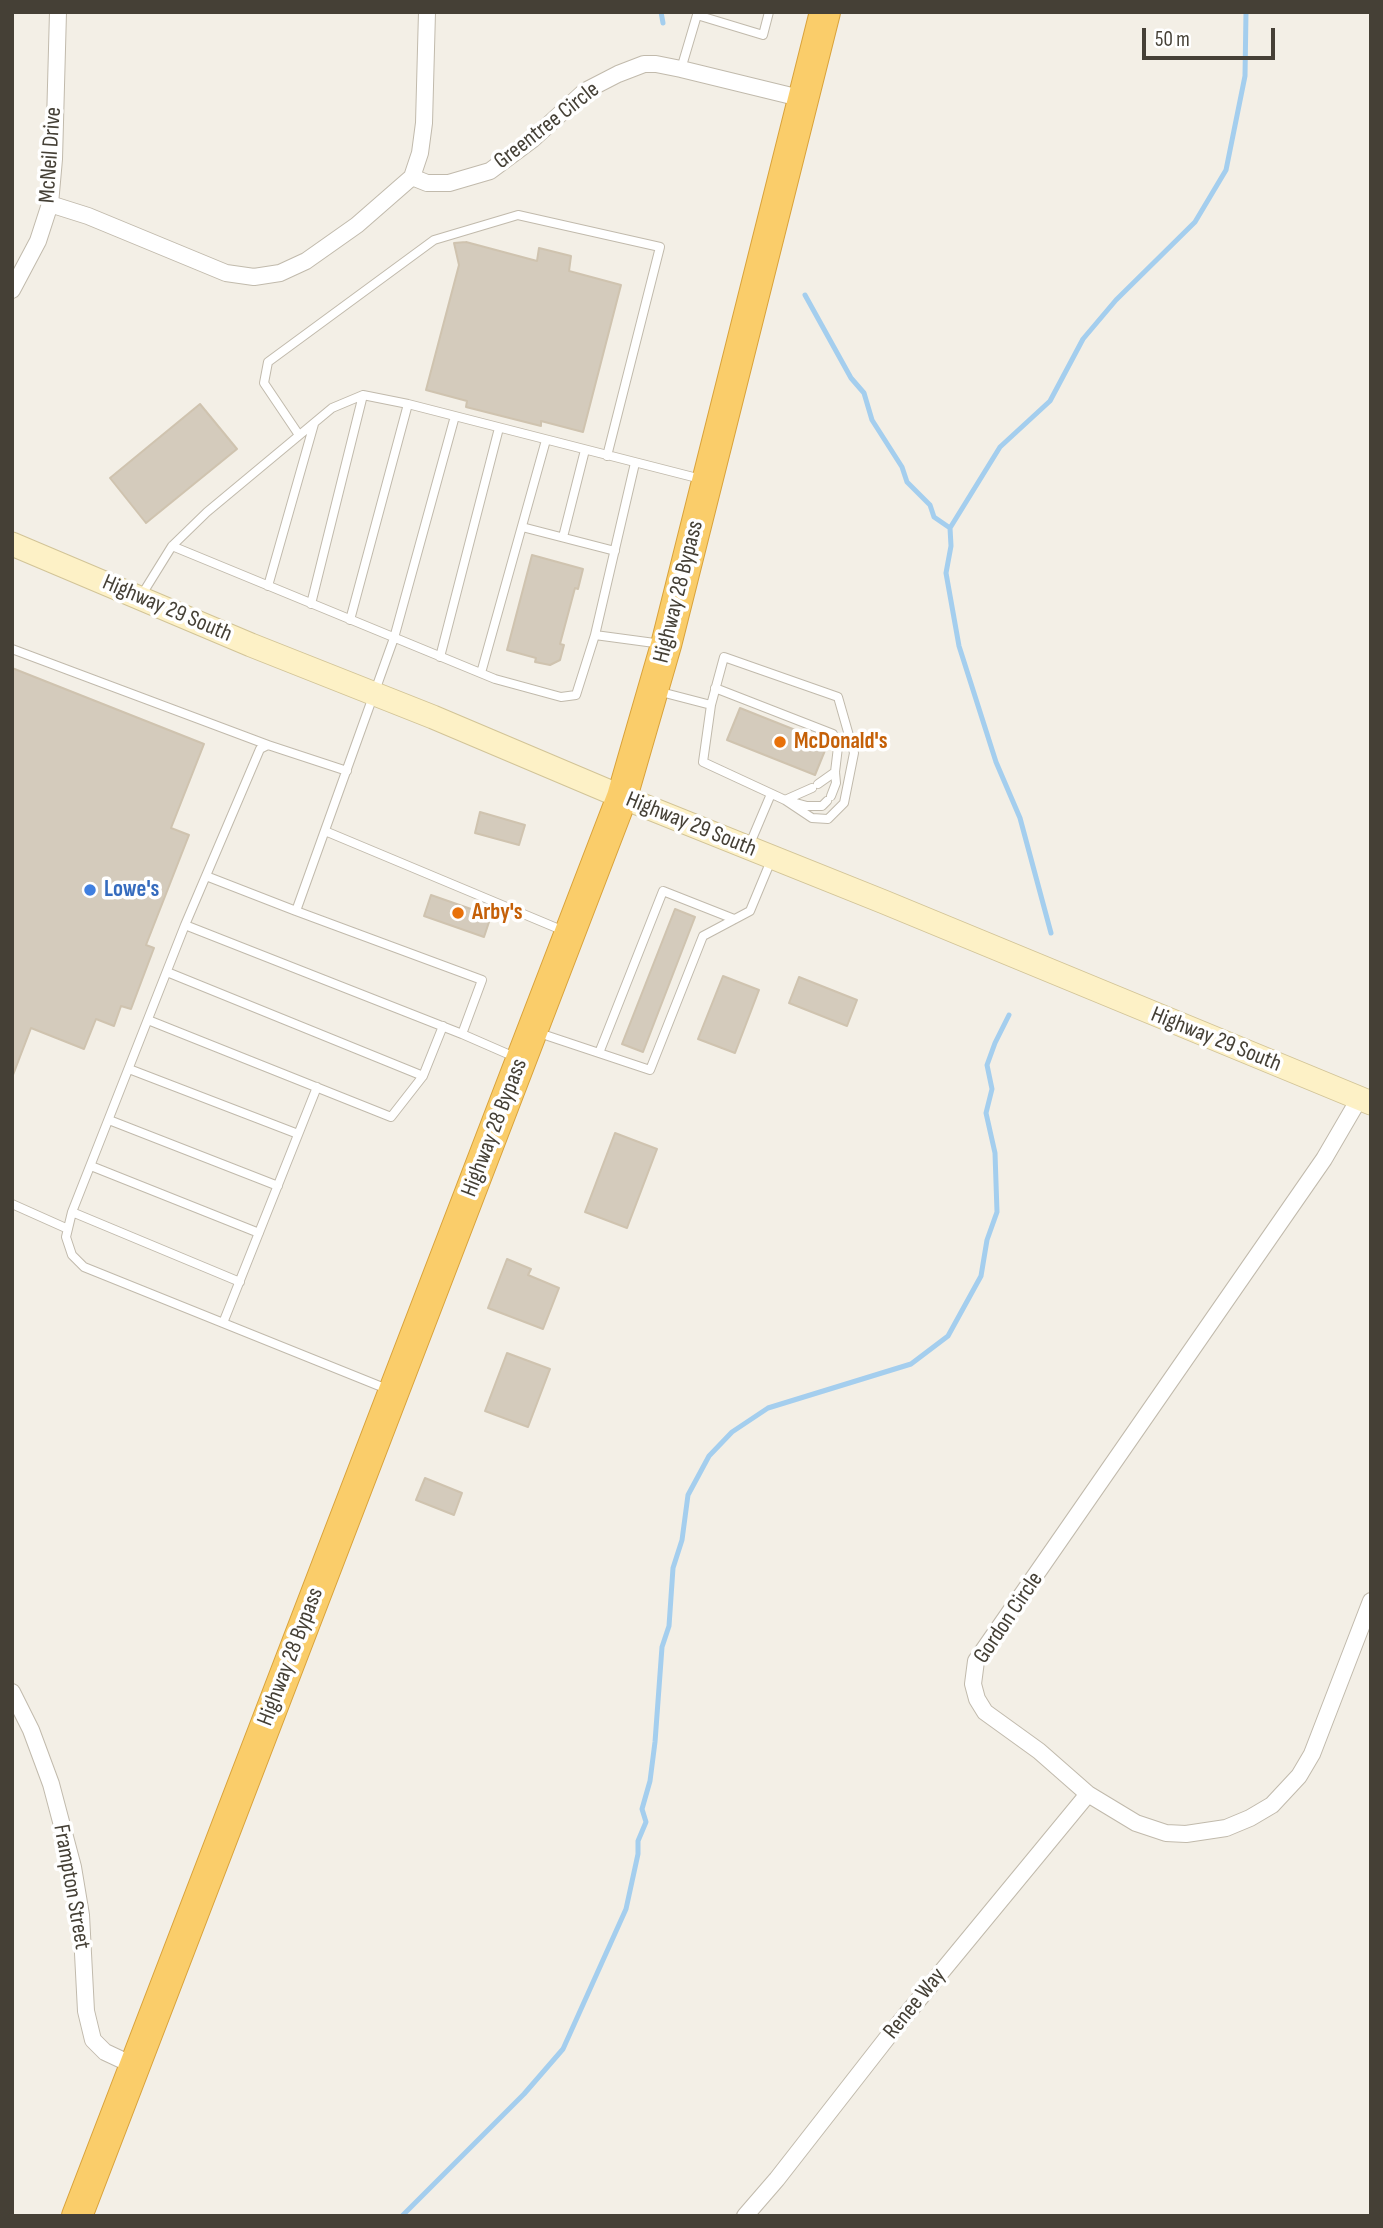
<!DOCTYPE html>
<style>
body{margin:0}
#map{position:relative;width:1383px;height:2228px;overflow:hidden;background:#f3efe6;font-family:"Sofia Sans Condensed",sans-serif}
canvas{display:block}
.frame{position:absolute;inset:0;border:14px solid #454036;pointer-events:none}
.scale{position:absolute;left:1142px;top:28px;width:133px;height:32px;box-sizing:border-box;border:4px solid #454036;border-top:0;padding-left:9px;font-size:21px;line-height:24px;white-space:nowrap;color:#454036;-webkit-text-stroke:5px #fff;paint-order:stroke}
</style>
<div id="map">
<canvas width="1383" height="2228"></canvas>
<div class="frame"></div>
<div class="scale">50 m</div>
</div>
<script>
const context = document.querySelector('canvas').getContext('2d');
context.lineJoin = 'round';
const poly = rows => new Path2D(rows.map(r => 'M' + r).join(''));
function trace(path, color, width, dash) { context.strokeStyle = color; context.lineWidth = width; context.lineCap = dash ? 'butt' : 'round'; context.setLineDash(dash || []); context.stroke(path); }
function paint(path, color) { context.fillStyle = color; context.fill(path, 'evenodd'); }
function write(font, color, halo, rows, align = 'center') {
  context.font = font + ' "Sofia Sans Condensed",sans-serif'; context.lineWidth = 7; context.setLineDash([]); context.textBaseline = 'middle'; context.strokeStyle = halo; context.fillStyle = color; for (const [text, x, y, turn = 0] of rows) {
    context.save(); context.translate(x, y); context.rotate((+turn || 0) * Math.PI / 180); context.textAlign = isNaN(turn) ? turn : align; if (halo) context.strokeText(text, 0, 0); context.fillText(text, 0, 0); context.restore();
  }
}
trace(poly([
 [661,12,663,23],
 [805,295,851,378,864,393,872,420,902,467,907,482,930,505,934,517,950,528],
 [1051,933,1020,818,996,762,959,646,946,573,951,546,950,528,1000,447,1050,401,1083,339,1116,300,1195,222,1226,170,1245,76,1246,12],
 [402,2216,524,2094,563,2049,626,1909,638,1854,638,1841,646,1822,642,1809,650,1781,655,1742,662,1647,669,1626,673,1568,682,1540,688,1495,709,1456,732,1432,768,1408,911,1364,948,1336,981,1276,987,1240,997,1212,995,1153,986,1113,992,1089,987,1065,995,1043,1009,1015]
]), '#a4ceee', 5);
const building = poly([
 [466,242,537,261,539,248,571,256,569,271,621,285,583,432,541,421,541,426,466,407,467,401,426,390,459,265,454,243,466,242],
 [200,404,237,449,146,523,110,478,200,404],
 [532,555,583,569,578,589,575,588,560,644,564,645,560,660,550,665,535,662,536,658,507,650,532,555],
 [12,668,204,744,171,828,189,835,146,945,154,948,131,1009,121,1006,114,1026,96,1019,84,1049,31,1028,13,1075,12,668],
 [740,708,828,743,815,775,727,740,740,708],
 [480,812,525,825,519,845,475,833,480,812],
 [431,895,491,916,484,937,424,916,431,895],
 [675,909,695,917,643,1052,622,1044,675,909],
 [723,976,759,990,735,1053,698,1039,723,976],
 [799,977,857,1000,847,1026,789,1003,799,977],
 [615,1133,657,1149,627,1228,585,1212,615,1133],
 [507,1259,531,1269,528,1275,559,1288,543,1329,488,1308,507,1259],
 [507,1353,550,1369,528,1427,485,1411,507,1353],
 [425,1478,462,1493,454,1515,416,1500,425,1478]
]);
paint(building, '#d4cbbc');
trace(building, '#cfc3af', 2);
const lane = poly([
 [681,69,697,15,763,35,769,12],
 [299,435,264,383,268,362,434,240,518,215,660,247,607,456],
 [522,527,615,551],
 [563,537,585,450],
 [172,546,495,679,561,697,576,695,595,635,662,644],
 [268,586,314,424],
 [141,596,172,546,207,512,332,408,363,395,408,404,701,479],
 [311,604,363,395],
 [350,620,408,404],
 [595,635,635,463],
 [12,649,268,745],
 [440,657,499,428],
 [481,673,546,440],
 [715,688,833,734,838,747,835,772,836,783,831,796],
 [657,691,711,705,724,657,838,697,854,753,844,803,828,819,812,818,785,800],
 [711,705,703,762,785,800,807,806,822,806,827,801],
 [818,784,835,772],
 [785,800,812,788],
 [325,831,564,931],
 [749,846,771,794],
 [206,876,296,911],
 [185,925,260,749,268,745,347,771],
 [167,972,423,1076],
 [148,1020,391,1117,423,1076,443,1026],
 [539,1033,650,1070,703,936,750,911,772,858],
 [462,1034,517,1058],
 [599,1053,663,891,734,919],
 [129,1069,298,1134],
 [109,1120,278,1186],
 [91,1166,259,1233],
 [12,1204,68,1229],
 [72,1212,240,1282],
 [223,1323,317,1087],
 [387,1389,84,1267,72,1255,66,1237,72,1212,185,925,462,1034,482,980,296,911,394,638,455,416]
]);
const street = poly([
 [412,177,427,183,449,183,490,171,533,139,585,91,618,74,644,64,656,64,681,69,804,99],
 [50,204,88,216,226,273,254,277,280,273,306,261,357,225,412,177,420,153,424,123,427,12],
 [12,290,38,241,50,204,54,159,58,12],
 [1359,1099,1324,1159,976,1661,973,1684,977,1699,985,1712,1039,1751,1088,1794,1136,1823,1166,1833,1186,1834,1226,1828,1250,1818,1272,1805,1299,1776,1312,1754,1371,1601],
 [12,1692,31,1730,51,1784,73,1867,81,1915,86,2011,93,2040,105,2052,135,2066],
 [745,2216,777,2179,887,2038,1088,1794]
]);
const secondary = poly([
 [12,544,251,645,433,717,622,797,884,902,1371,1103]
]);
const highway = poly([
 [77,2216,622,797,666,645,825,12]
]);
trace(lane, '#c1baac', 10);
trace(street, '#c1baac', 18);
trace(secondary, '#d2c497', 25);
trace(highway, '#d9a23a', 32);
trace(lane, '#fff', 8);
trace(street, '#fff', 16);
trace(secondary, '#fdf1c6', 23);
trace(highway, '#facd6a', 30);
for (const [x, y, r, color] of [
 [780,742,7,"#e8710a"],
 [90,890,7,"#3f7fe0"],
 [458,913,7,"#e8710a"]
]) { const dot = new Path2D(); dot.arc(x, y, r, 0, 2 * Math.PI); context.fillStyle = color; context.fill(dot); trace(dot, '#fff', 2.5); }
write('23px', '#454036', '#fff', [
 ["Greentree Circle",547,126,-38],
 ["McNeil Drive",51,155,-86],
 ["Highway 28 Bypass",679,592,-76],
 ["Highway 29 South",167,609,23],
 ["Highway 29 South",691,825,22],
 ["Highway 29 South",1216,1040,22],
 ["Highway 28 Bypass",495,1128,-69],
 ["Gordon Circle",1009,1618,-56],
 ["Highway 28 Bypass",291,1657,-69],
 ["Frampton Street",71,1887,80],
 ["Renee Way",915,2004,-51]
]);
write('bold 23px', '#c56008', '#fff', [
 ["McDonald's",794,742],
 ["Arby's",472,913]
], 'left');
write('bold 23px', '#366cbe', '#fff', [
 ["Lowe's",104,890]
], 'left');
</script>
